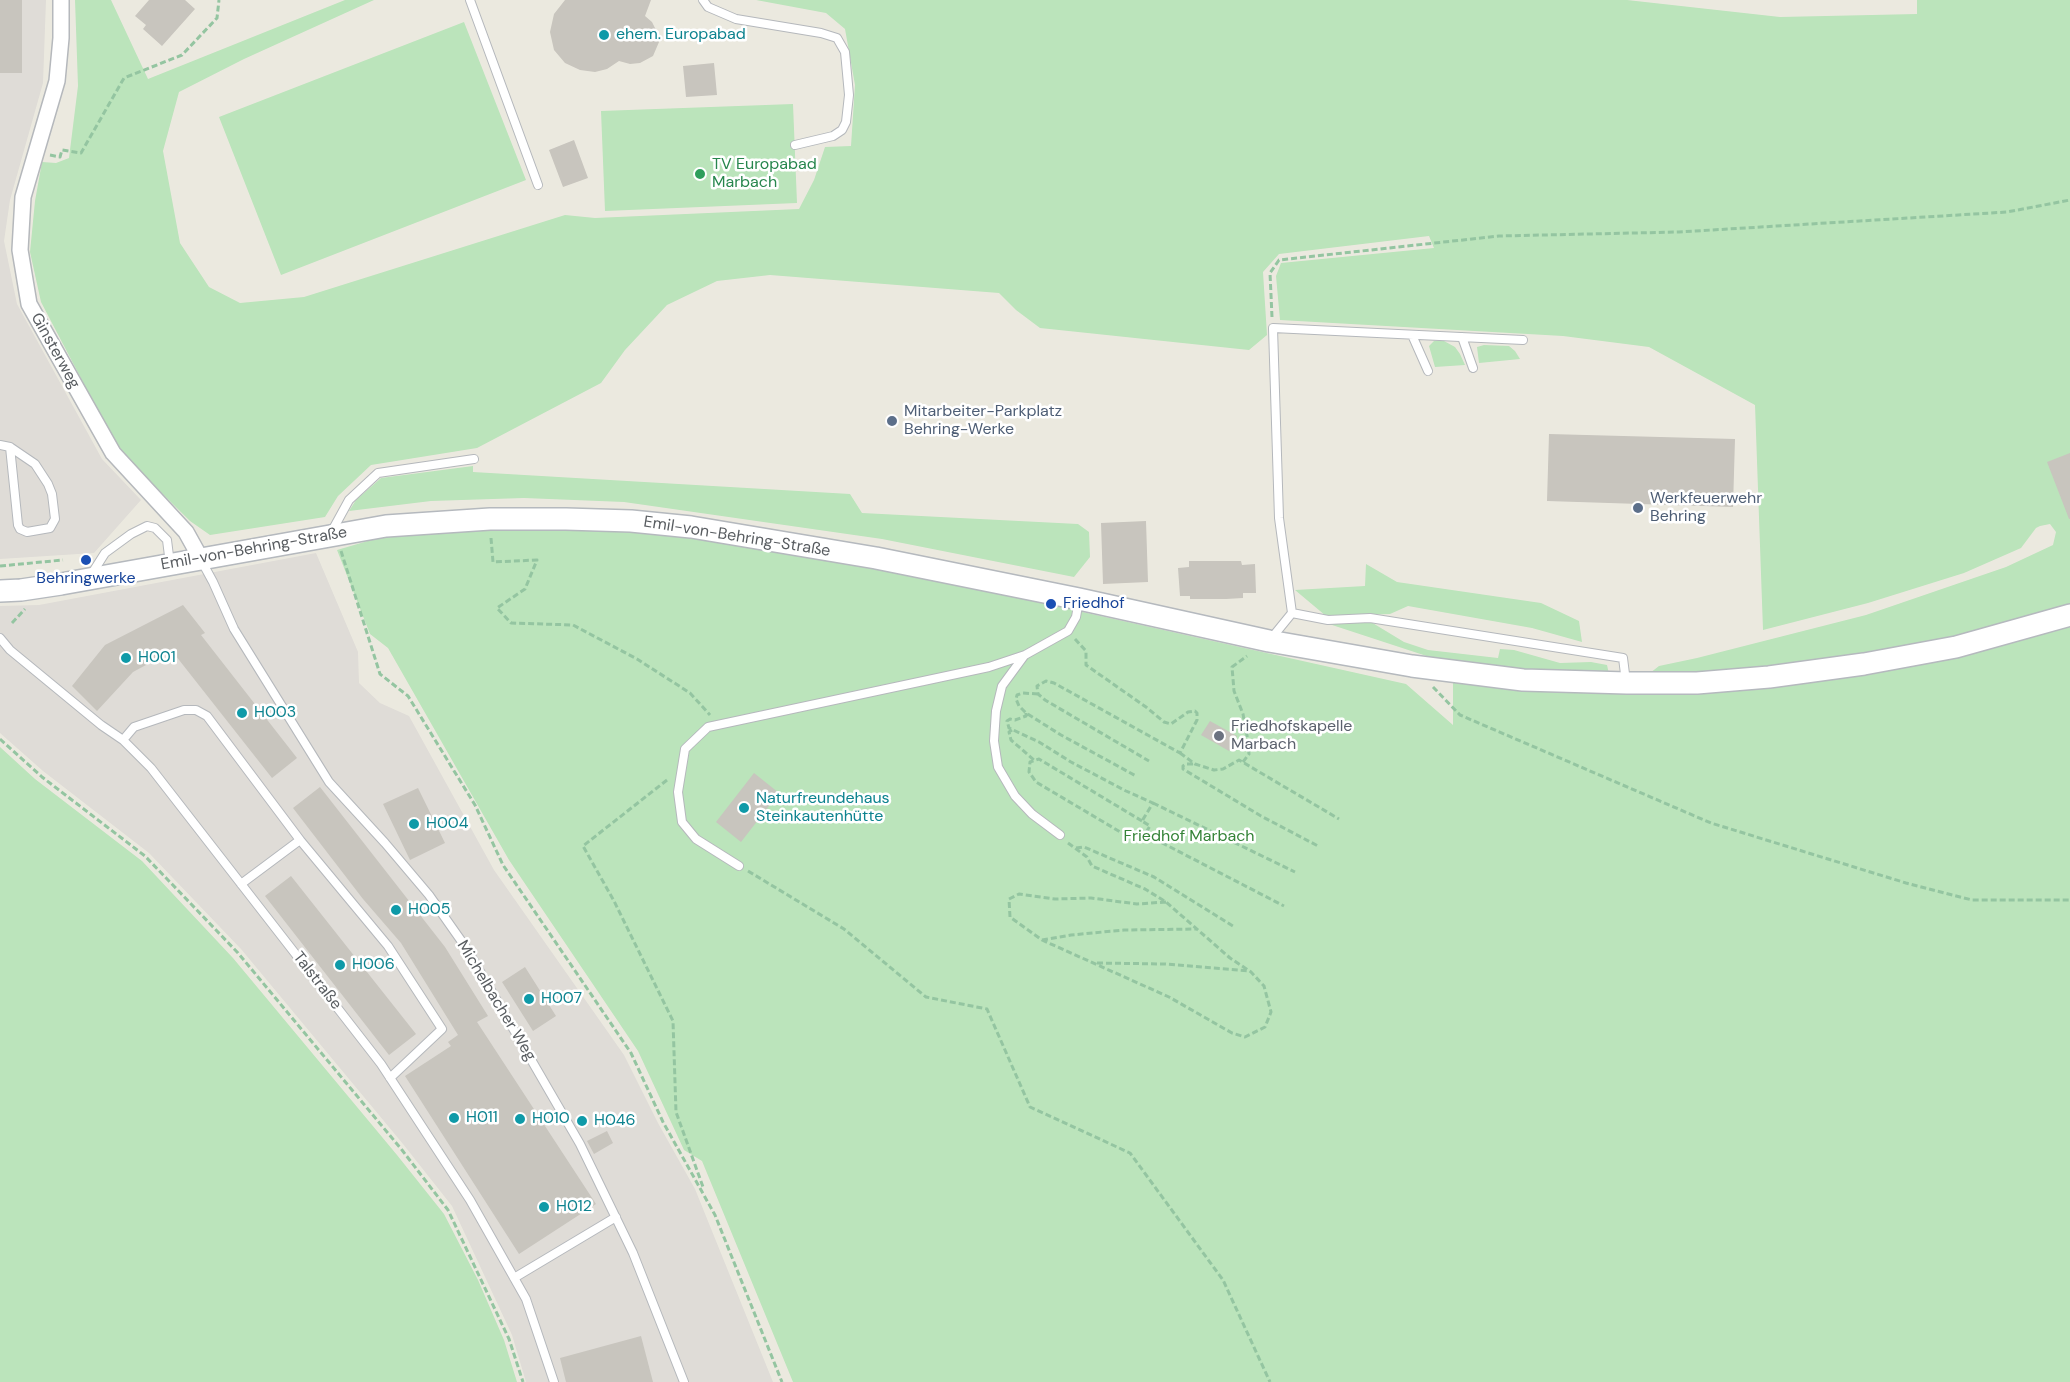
<!DOCTYPE html>
<meta charset="utf-8">
<style>
body{margin:0}
canvas{display:block;background:#ebe9df}
</style>
<canvas width="2070" height="1382"></canvas>
<script>
const context = document.querySelector('canvas').getContext('2d');
context.lineJoin = 'round';
function paint(path, color) { context.fillStyle = color; context.fill(path, 'evenodd'); }
const poly = rows => new Path2D(rows.map(r => 'M' + r).join(''));
function trace(path, color, width, dash) { context.strokeStyle = color; context.lineWidth = width; context.lineCap = dash ? 'butt' : 'round'; context.setLineDash(dash || []); context.stroke(path); }
function write(font, color, halo, rows, align = 'center') {
  context.font = font + ' "DM Sans",sans-serif'; context.lineWidth = 5; context.setLineDash([]); context.textBaseline = 'middle'; context.strokeStyle = halo; context.fillStyle = color; for (const [text, x, y, turn = 0] of rows) {
    context.save(); context.translate(x, y); context.rotate((+turn || 0) * Math.PI / 180); context.textAlign = isNaN(turn) ? turn : align; if (halo) context.strokeText(text, 0, 0); context.fillText(text, 0, 0); context.restore();
  }
}
paint(poly([
 [0,0,46,0,43,83,10,200,4,241,17,304,102,459,141,500,94,553,0,559],
 [316,553,358,652,359,683,380,703,409,716,494,870,624,1055,658,1123,695,1189,773,1382,526,1382,512,1335,452,1206,403,1144,241,949,149,853,43,771,0,733,0,606,39,605]
]), '#dfdcd7');
paint(poly([
 [75,0,111,0,148,79,345,0,374,0,244,59,179,92,163,151,180,243,209,287,240,303,304,297,565,215,595,218,799,209,814,180,825,147,851,146,855,85,845,29,826,13,756,0,1627,0,1780,17,1917,14,1917,0,2070,0,2070,1382,793,1382,702,1161,684,1150,638,1051,509,860,388,648,370,634,337,550,378,538,482,527,567,523,804,550,1406,684,1453,725,1453,681,1627,694,1706,688,1701,671,1650,673,1659,666,1697,658,1866,615,2006,567,2053,545,2056,532,2050,524,2040,526,2036,528,2021,548,1964,573,1868,603,1763,630,1755,405,1649,347,1563,336,1280,320,1276,276,1281,263,1434,248,1429,236,1279,254,1263,272,1267,335,1249,350,1040,328,1016,310,999,293,770,275,717,281,667,305,625,350,601,383,477,448,371,465,338,496,325,517,210,535,190,521,119,451,41,302,30,252,35,201,42,162,56,163,69,158,78,86],
 [464,22,526,180,281,275,219,117],
 [793,104,797,203,605,211,601,111],
 [1434,341,1444,341,1455,347,1460,354,1465,365,1435,367,1429,346],
 [1484,345,1509,346,1515,351,1520,359,1479,363,1477,347],
 [473,466,473,472,850,494,862,513,1078,524,1089,532,1090,557,1074,577,882,539,624,502,524,498,431,501,349,511,356,500,381,478],
 [1366,564,1397,582,1541,603,1579,621,1582,642,1532,628,1408,606,1390,614,1326,616,1295,590,1365,586],
 [1371,622,1404,642,1428,650,1498,658,1500,649,1514,650,1560,663,1591,662,1607,665,1609,674,1454,665,1329,624],
 [0,747,35,779,142,861,233,958,397,1155,444,1214,478,1280,504,1340,517,1382,0,1382]
]), '#bbe4bb');
paint(poly([
 [0,0,22,0,22,73,0,73],
 [149,0,185,0,195,9,162,46,143,29,146,25,135,16],
 [565,0,651,0,645,16,652,22,658,34,659,42,653,56,640,63,630,64,619,61,607,69,595,72,580,70,565,63,554,50,550,32,554,14],
 [714,63,717,95,686,97,683,66],
 [574,140,588,178,563,187,549,150],
 [1549,434,1735,439,1733,507,1547,501],
 [2070,453,2070,519,2069,519,2047,462],
 [1146,521,1148,582,1103,584,1101,523],
 [1189,561,1241,561,1242,565,1255,564,1256,593,1243,593,1243,598,1226,599,1190,599,1190,596,1180,596,1178,568,1189,567],
 [183,605,205,633,201,635,297,758,272,778,172,651,133,672,97,711,72,686,105,645],
 [1210,721,1237,736,1229,751,1201,735],
 [754,773,779,793,741,842,716,822],
 [320,787,445,947,488,1016,477,1022,596,1204,519,1254,405,1076,451,1046,448,1042,458,1035,401,943,363,899,293,808],
 [418,788,445,843,410,860,383,804],
 [291,876,416,1034,389,1055,265,896],
 [525,967,556,1016,533,1031,502,982],
 [607,1131,613,1143,594,1154,587,1141],
 [641,1336,653,1382,566,1382,560,1358]
]), '#c8c5be');
const lane = poly([
 [470,0,538,185],
 [703,0,708,7,736,19,821,33,837,38,845,52,849,95,846,122,842,130,833,136,795,145],
 [1412,335,1428,371],
 [1462,337,1473,368],
 [0,445,10,447,35,464,48,484,52,494,55,519,50,528,27,532,20,529,18,525,10,447],
 [332,531,349,500,378,473,474,459],
 [201,560,213,582,234,629,329,782,385,843,429,895,467,949,580,1144,633,1253,684,1382],
 [91,575,105,553,131,534,147,526,155,528,167,540,170,564],
 [1292,613,1328,620,1370,618,1623,658,1626,682],
 [0,638,10,650,101,725,123,740,151,768,381,1064,470,1200,526,1299,554,1382],
 [1270,640,1292,613,1279,518,1273,328,1523,340],
 [1024,656,1002,686,996,711,994,741,998,767,1015,796,1032,814,1060,835],
 [123,740,134,727,184,710,196,710,207,716,300,840],
 [739,866,696,839,682,822,678,792,685,749,708,727,989,667,1025,655,1068,631,1076,617,1079,600],
 [241,884,300,840,388,946,442,1029,390,1078],
 [514,1278,616,1217]
]);
const street = poly([
 [61,0,61,38,57,81,23,197,20,250,29,304,113,453,186,532,201,559]
]);
const secondary = poly([
 [0,591,21,590,61,584,386,526,490,519,566,519,631,521,691,527,876,558,1079,599,1269,641,1412,666,1523,680,1627,683,1697,683,1769,677,1864,664,1956,647,2070,615]
]);
trace(lane, '#b5b8bc', 10);
trace(street, '#b5b8bc', 18);
trace(secondary, '#b5b9be', 24);
trace(poly([
 [50,155,60,157,62,150,81,153,124,78,182,55,217,18,219,0],
 [1272,317,1270,273,1279,260,1499,236,1679,232,2007,212,2070,200],
 [491,538,493,562,537,560,525,589,497,608,511,623,573,625,637,659,690,693,710,715],
 [341,551,380,674,408,696,475,805,503,865,631,1053,663,1122,715,1215,782,1382],
 [0,566,63,560],
 [12,623,25,609],
 [1075,639,1086,651,1086,665,1146,707,1164,722,1171,724,1188,712,1195,711,1197,713,1197,720,1180,753,1054,683,1046,681,1037,686,1038,694,1045,700,1149,761],
 [1433,687,1460,715,1711,823,1906,883,1972,900,2070,900],
 [1038,694,1023,693,1017,695,1016,699,1019,706,1026,713,1061,735,1136,776],
 [1026,713,1026,716,1015,720,1010,719,1007,721,1009,728,1039,742,1071,762,1126,791,1153,803,1142,821,1150,826,1145,834,1284,906],
 [1012,730,1009,732,1011,740,1034,760],
 [0,739,42,777,145,856,238,953,402,1150,448,1210,509,1339,523,1382],
 [1180,753,1195,764,1214,770,1223,769,1239,760,1339,819],
 [1243,762,1249,754,1248,741,1243,714,1234,691,1232,667,1247,656],
 [1193,764,1186,764,1183,766,1183,769,1261,816,1318,846],
 [667,780,583,846,614,901,673,1021,676,1112,703,1187],
 [1153,803,1295,872],
 [1142,821,1039,759,1030,762,1029,772,1036,782,1122,833,1145,834],
 [1068,843,1087,857,1092,866,1145,889,1166,902,1230,958,1251,972,1264,986,1271,1012,1265,1027,1245,1037,1232,1033,1169,997,1042,940,1010,917,1009,899,1019,894,1055,899,1091,898,1137,904,1166,902],
 [1076,848,1084,847,1154,877,1233,926],
 [748,871,844,929,926,997,987,1009,1030,1107,1130,1153,1223,1280,1270,1382],
 [1042,940,1071,935,1124,930,1197,929],
 [1097,963,1165,964,1249,971]
]), '#94c5a1', 3, [6, 3]);
trace(lane, '#fff', 8);
trace(street, '#fff', 15);
trace(secondary, '#fff', 21);
for (const [x, y, r, color] of [
 [604,35,6,"#0f9aa8"],
 [700,174,6,"#2e9e5b"],
 [892,421,6,"#5c6f8a"],
 [1638,508,6,"#5c6f8a"],
 [86,560,6,"#1a4fb4"],
 [1051,604,6,"#1a4fb4"],
 [126,658,6,"#0f9aa8"],
 [242,713,6,"#0f9aa8"],
 [1219,736,6,"#6b7280"],
 [744,808,6,"#0f9aa8"],
 [414,824,6,"#0f9aa8"],
 [396,910,6,"#0f9aa8"],
 [340,965,6,"#0f9aa8"],
 [529,999,6,"#0f9aa8"],
 [454,1118,6,"#0f9aa8"],
 [520,1119,6,"#0f9aa8"],
 [582,1121,6,"#0f9aa8"],
 [544,1207,6,"#0f9aa8"]
]) { const dot = new Path2D(); dot.arc(x, y, r, 0, 2 * Math.PI); context.fillStyle = color; context.fill(dot); trace(dot, '#fff', 2); }
write('16px', '#0d838f', '#fff', [
 ["ehem. Europabad",616,35],
 ["H001",138,658],
 ["H003",254,713],
 ["Naturfreundehaus",756,799],
 ["Steinkautenhütte",756,817],
 ["H004",426,824],
 ["H005",408,910],
 ["H006",352,965],
 ["H007",541,999],
 ["H011",466,1118],
 ["H010",532,1119],
 ["H046",594,1121],
 ["H012",556,1207]
], 'left');
write('16px', '#27864d', '#fff', [
 ["TV Europabad",712,165],
 ["Marbach",712,183]
], 'left');
write('16px', '#585c60', '#fff', [
 ["Ginsterweg",55,351,61],
 ["Emil-von-Behring-Straße",737,537,9],
 ["Emil-von-Behring-Straße",254,549,-10],
 ["Talstraße",317,981,52],
 ["Michelbacher Weg",496,1001,59]
]);
write('16px', '#4e5e75', '#fff', [
 ["Mitarbeiter-Parkplatz",904,412],
 ["Behring-Werke",904,430],
 ["Werkfeuerwehr",1650,499],
 ["Behring",1650,517]
], 'left');
write('16px', '#164399', '#fff', [
 ["Behringwerke",86,579],
 ["Friedhof",1063,604,"left"]
]);
write('16px', '#5b616d', '#fff', [
 ["Friedhofskapelle",1231,727],
 ["Marbach",1231,745]
], 'left');
write('16px', '#348337', '#fff', [
 ["Friedhof Marbach",1189,837]
]);
</script>
